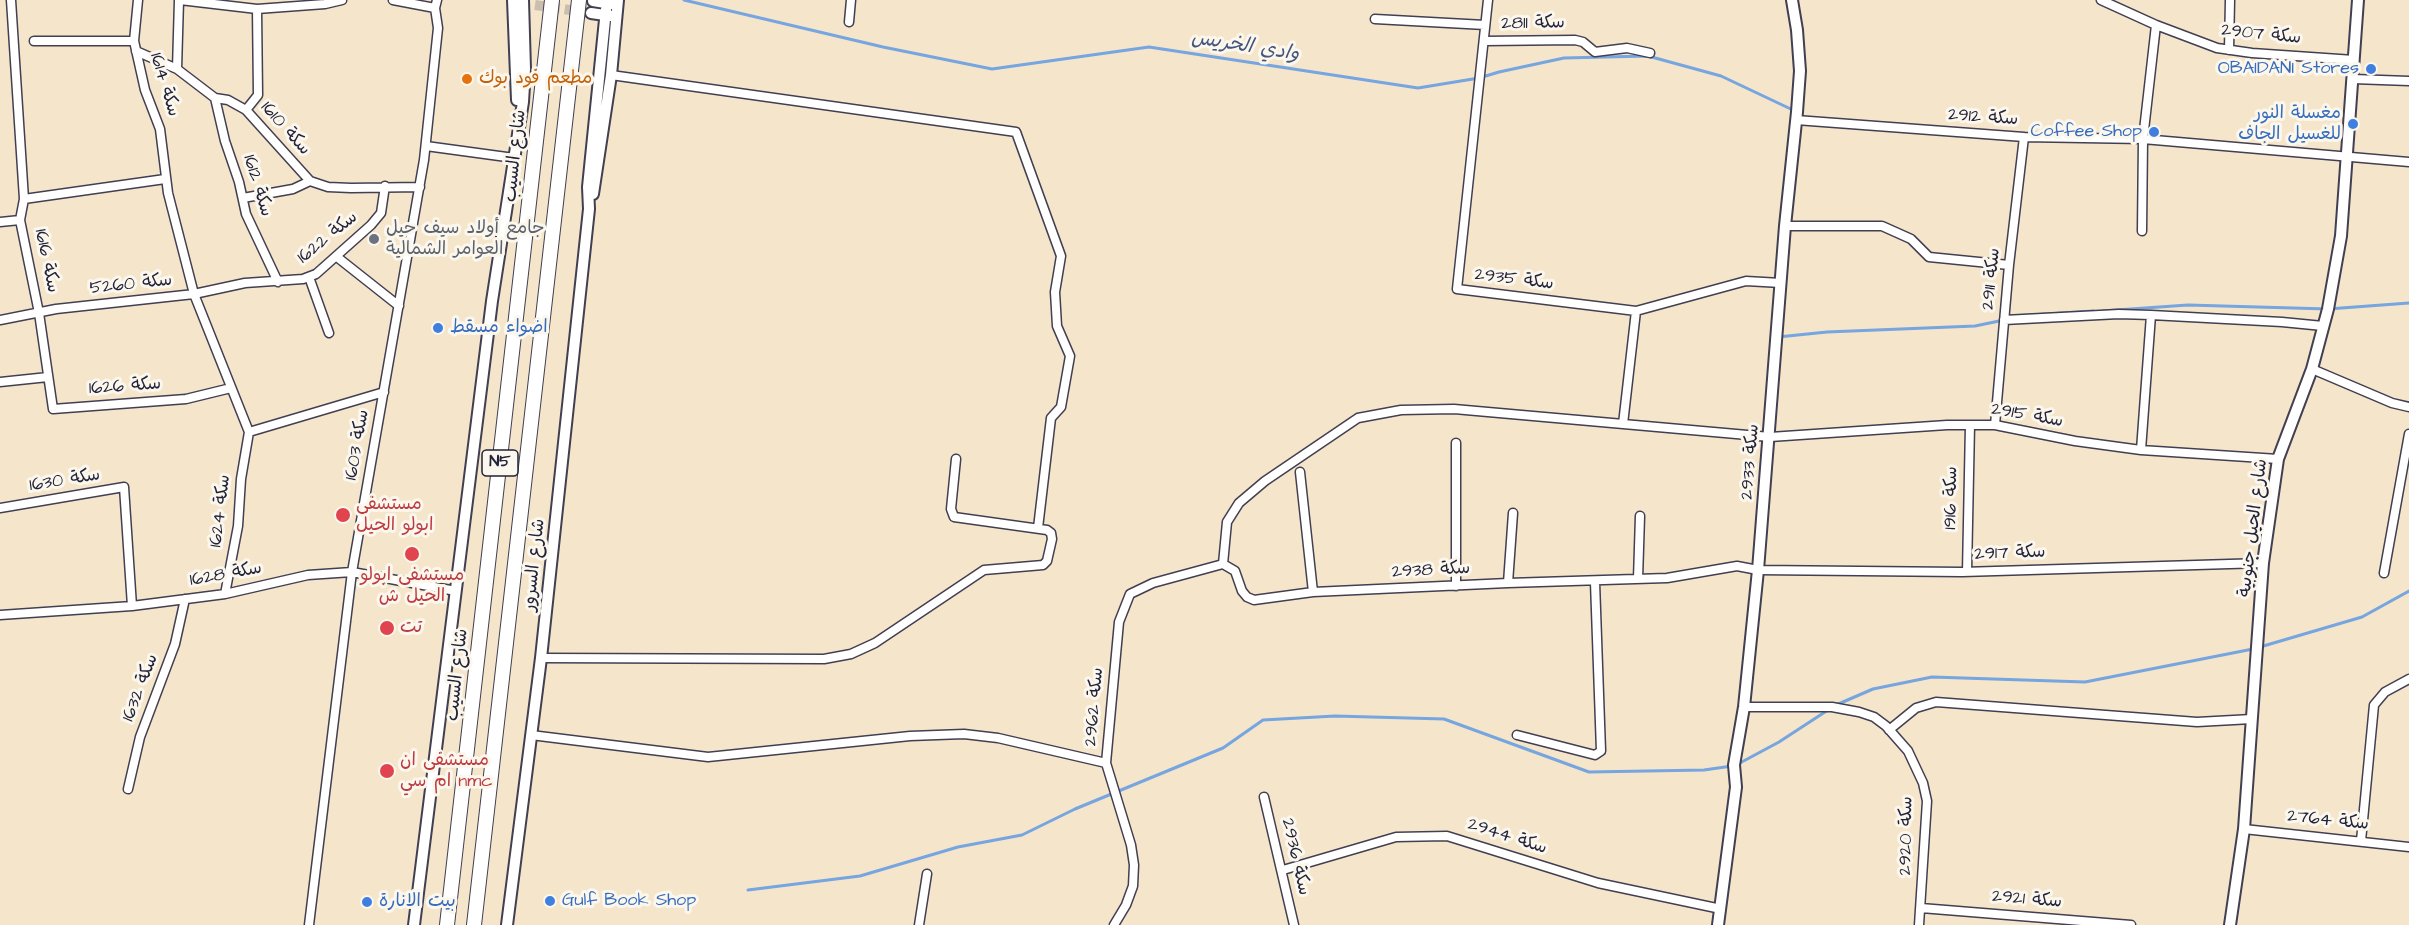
<!DOCTYPE html>
<meta charset="utf-8">
<style>
body{margin:0}
canvas{display:block;background:#f4e5cb}
</style>
<canvas width="2409" height="925"></canvas>
<script>
const context = document.querySelector('canvas').getContext('2d');
context.lineJoin = 'round';
const poly = rows => new Path2D(rows.map(r => 'M' + r).join(''));
function trace(path, color, width, dash) { context.strokeStyle = color; context.lineWidth = width; context.lineCap = dash ? 'butt' : 'round'; context.setLineDash(dash || []); context.stroke(path); }
function write(font, color, halo, rows, align = 'center') {
  context.font = font + ' "Architects Daughter","Playpen Sans Arabic",sans-serif'; context.lineWidth = 6; context.setLineDash([]); context.textBaseline = 'middle'; context.strokeStyle = halo; context.fillStyle = color; for (const [text, x, y, turn = 0] of rows) {
    context.save(); context.translate(x, y); context.rotate((+turn || 0) * Math.PI / 180); context.textAlign = isNaN(turn) ? turn : align; if (halo) context.strokeText(text, 0, 0); context.fillText(text, 0, 0); context.restore();
  }
}
trace(poly([
 [684,0,883,47,992,69,1149,47,1418,88,1479,78,1499,72,1564,58,1648,56,1721,76,1795,111],
 [2102,311,2188,305,2328,309,2409,303],
 [2016,316,2093,311],
 [1778,337,1827,332,1975,326,2004,320],
 [2260,647,2362,617,2409,591],
 [1836,705,1873,689,1932,677,2085,682,2253,649],
 [1738,764,1779,742,1828,710],
 [748,890,860,876,958,847,1022,835,1075,809,1223,748,1263,720,1335,716,1444,719,1589,772,1704,770,1732,766]
]), '#76a5e0', 3);
trace(poly([
 [535,5,591,13]
]), '#cabeae', 10, [10, 5]);
const minor = poly([
 [11,0,24,199,20,220,39,313,53,409,186,399,231,388],
 [138,0,134,41,145,90,160,129,168,193,194,294,249,432,241,479,238,526,225,594],
 [180,0,257,9,325,4,342,0],
 [393,0,435,8],
 [1488,0,1457,289,1636,311,1746,281,1781,283],
 [2101,0,2156,25,2217,48,2252,53,2354,60],
 [1375,19,1485,25],
 [849,22,851,0],
 [34,41,134,41],
 [1484,41,1575,40,1583,42,1595,52,1627,48,1650,53],
 [2229,50,2230,0],
 [136,51,177,69,215,98,228,100,246,110,310,181,328,187,351,188,420,187],
 [177,69,179,0],
 [611,75,1016,132,1061,256,1055,292,1057,326,1070,356,1061,407,1051,418,1038,528],
 [2353,79,2409,81],
 [215,98,225,141,239,182,246,214,278,282],
 [246,110,258,95,257,9],
 [1796,120,2024,137,2143,139,2409,162],
 [426,146,514,158],
 [243,198,293,189,310,181],
 [24,199,165,179],
 [0,222,20,220],
 [1785,226,1882,226,1911,239,1929,257,2009,265],
 [2142,231,2143,139,2156,25],
 [337,257,399,306],
 [309,277,329,333],
 [0,320,56,309,194,294,245,283,303,279,316,274,371,225,381,213,385,186],
 [2004,320,2119,314,2151,315],
 [2312,369,2392,403,2409,407],
 [0,382,48,377],
 [1623,424,1636,311],
 [1995,425,2009,265,2024,137],
 [249,432,384,392],
 [1456,443,1456,586],
 [2141,450,2151,315,2282,322,2323,326],
 [1300,472,1313,592],
 [0,508,124,487,132,606],
 [1223,564,1227,522,1239,503,1265,481,1358,418,1401,410,1454,409,1770,437,1947,425,1995,425,2075,441,2141,450,2278,459],
 [1967,572,1970,425],
 [2384,573,2409,434],
 [1638,579,1640,516],
 [1508,583,1513,513],
 [0,615,132,606,225,594,308,575,352,572,456,591],
 [541,658,824,659,851,654,875,643,984,570,1043,565,1047,561,1052,539,1051,533,1047,530,954,517,951,509,956,459],
 [1744,707,1832,707,1859,712,1874,717,1886,726,1908,751,1923,783,1927,801,1919,925],
 [1889,730,1916,708,1936,702,2197,722,2252,719],
 [531,735,708,757,910,736,964,734,998,738,1106,763],
 [1517,735,1595,755,1601,751,1595,582],
 [128,789,140,737,175,644,185,599],
 [1264,797,1294,925],
 [2244,829,2409,847],
 [2361,841,2374,705,2385,692,2409,679],
 [1283,870,1396,837,1447,836,1598,883,1721,909],
 [1921,908,2131,925],
 [309,925,352,572,424,160,438,28,435,8,437,0],
 [919,925,927,874],
 [1114,925,1126,905,1133,886,1134,865,1131,845,1106,763,1119,622,1130,594,1153,583,1223,564,1235,571,1242,591,1247,597,1254,600,1313,592,1508,583,1667,578,1737,566,1758,570,1962,572,2263,563]
]);
const tertiary = poly([
 [513,0,517,100],
 [593,1,611,4],
 [591,13,612,16],
 [593,194,611,75,618,0],
 [414,925,492,301,523,102,525,69,523,0],
 [507,925,541,658,589,209,588,187,607,0],
 [1718,925,1736,787,1734,765,1744,707,1758,570,1785,226,1797,112,1800,71,1797,30,1792,0],
 [2230,925,2244,829,2263,563,2278,459,2312,369,2328,309,2341,236,2358,0]
]);
const trunk = poly([
 [447,925,552,0],
 [474,925,579,0]
]);
trace(minor, '#423f51', 11);
trace(tertiary, '#423f51', 14);
trace(trunk, '#423f51', 16);
trace(minor, '#fff', 8);
trace(tertiary, '#fff', 10);
trace(trunk, '#fff', 14);
for (const [x, y, r, color] of [
 [2371,69,6,"#3f7fe0"],
 [467,79,6,"#e8710a"],
 [2353,124,6,"#3f7fe0"],
 [2154,132,6,"#3f7fe0"],
 [374,239,6,"#6b7280"],
 [438,328,6,"#3f7fe0"],
 [343,515,8,"#e0444e"],
 [412,554,8,"#e0444e"],
 [387,628,8,"#e0444e"],
 [387,771,8,"#e0444e"],
 [550,901,6,"#3f7fe0"],
 [367,902,6,"#3f7fe0"]
]) { const dot = new Path2D(); dot.arc(x, y, r, 0, 2 * Math.PI); context.fillStyle = color; context.fill(dot); trace(dot, '#fbf7ec', 2); }
for (const [x, y, w] of [
 [500,463,36]
]) { const box = new Path2D(); box.roundRect(x - w / 2, y - 13, w, 26, 4.5); context.fillStyle = '#fbf7ec'; context.fill(box); trace(box, '#22223b', 1.5); }
write('bold 16px', '#22223b', null, [
 ["N5",500,463]
]);
write('18px', '#22223b', '#fbf7ec', [
 ["سكة 2811",1533,24,-1],
 ["سكة 2907",2261,35,6],
 ["سكة 1614",164,85,73],
 ["سكة 2912",1983,118,4],
 ["سكة 1610",285,129,48],
 ["شارع السيب",516,156,-84],
 ["سكة 1612",257,186,73],
 ["سكة 1622",328,238,-39],
 ["سكة 1616",46,261,78],
 ["سكة 2911",1992,279,-84],
 ["سكة 2935",1514,280,7],
 ["سكة 5260",131,285,-6],
 ["سكة 1626",125,387,-4],
 ["سكة 2915",2027,416,10],
 ["سكة 1603",358,445,-80],
 ["سكة 2933",1751,462,-85],
 ["سكة 1630",65,481,-9],
 ["سكة 1916",1952,498,-89],
 ["سكة 1624",221,511,-83],
 ["شارع الحيل جنوبية",2254,528,-83],
 ["سكة 2917",2010,554,-2],
 ["شارع السرور",535,565,-84],
 ["سكة 2938",1431,571,-3],
 ["سكة 1628",226,575,-10],
 ["شارع السيب",458,675,-84],
 ["سكة 1632",141,688,-69],
 ["سكة 2962",1095,707,-85],
 ["سكة 2764",2328,821,6],
 ["سكة 2920",1907,836,-89],
 ["سكة 2944",1507,837,18],
 ["سكة 2936",1295,857,77],
 ["سكة 2921",2027,900,5]
]);
write('18px', '#366cbe', '#fbf7ec', [
 ["OBAIDANI Stores",2359,69],
 ["مغسلة النور",2341,114],
 ["للغسيل الجاف",2341,135],
 ["Coffee Shop",2142,132],
 ["اضواء مسقط",450,328,"left"],
 ["Gulf Book Shop",562,901,"left"],
 ["بيت الانارة",379,902,"left"]
], 'right');
write('18px', '#c56008', '#fbf7ec', [
 ["مطعم فود بوك",479,79]
], 'left');
write('18px', '#5b616d', '#fbf7ec', [
 ["جامع أولاد سيف حيل",386,229],
 ["العوامر الشمالية",386,250]
], 'left');
write('18px', '#be3a42', '#fbf7ec', [
 ["مستشفى",356,505],
 ["ابولو الحيل",356,526],
 ["مستشفى ابولو",412,576,"center"],
 ["الحيل ش",412,597,"center"],
 ["تت",400,628],
 ["مستشفى ان",400,761],
 ["ام سي nmc",400,782]
], 'left');
write('italic 20px', '#44567d', '#fbf7ec', [
 ["وادي الخريس",1245,47,9]
]);
</script>
